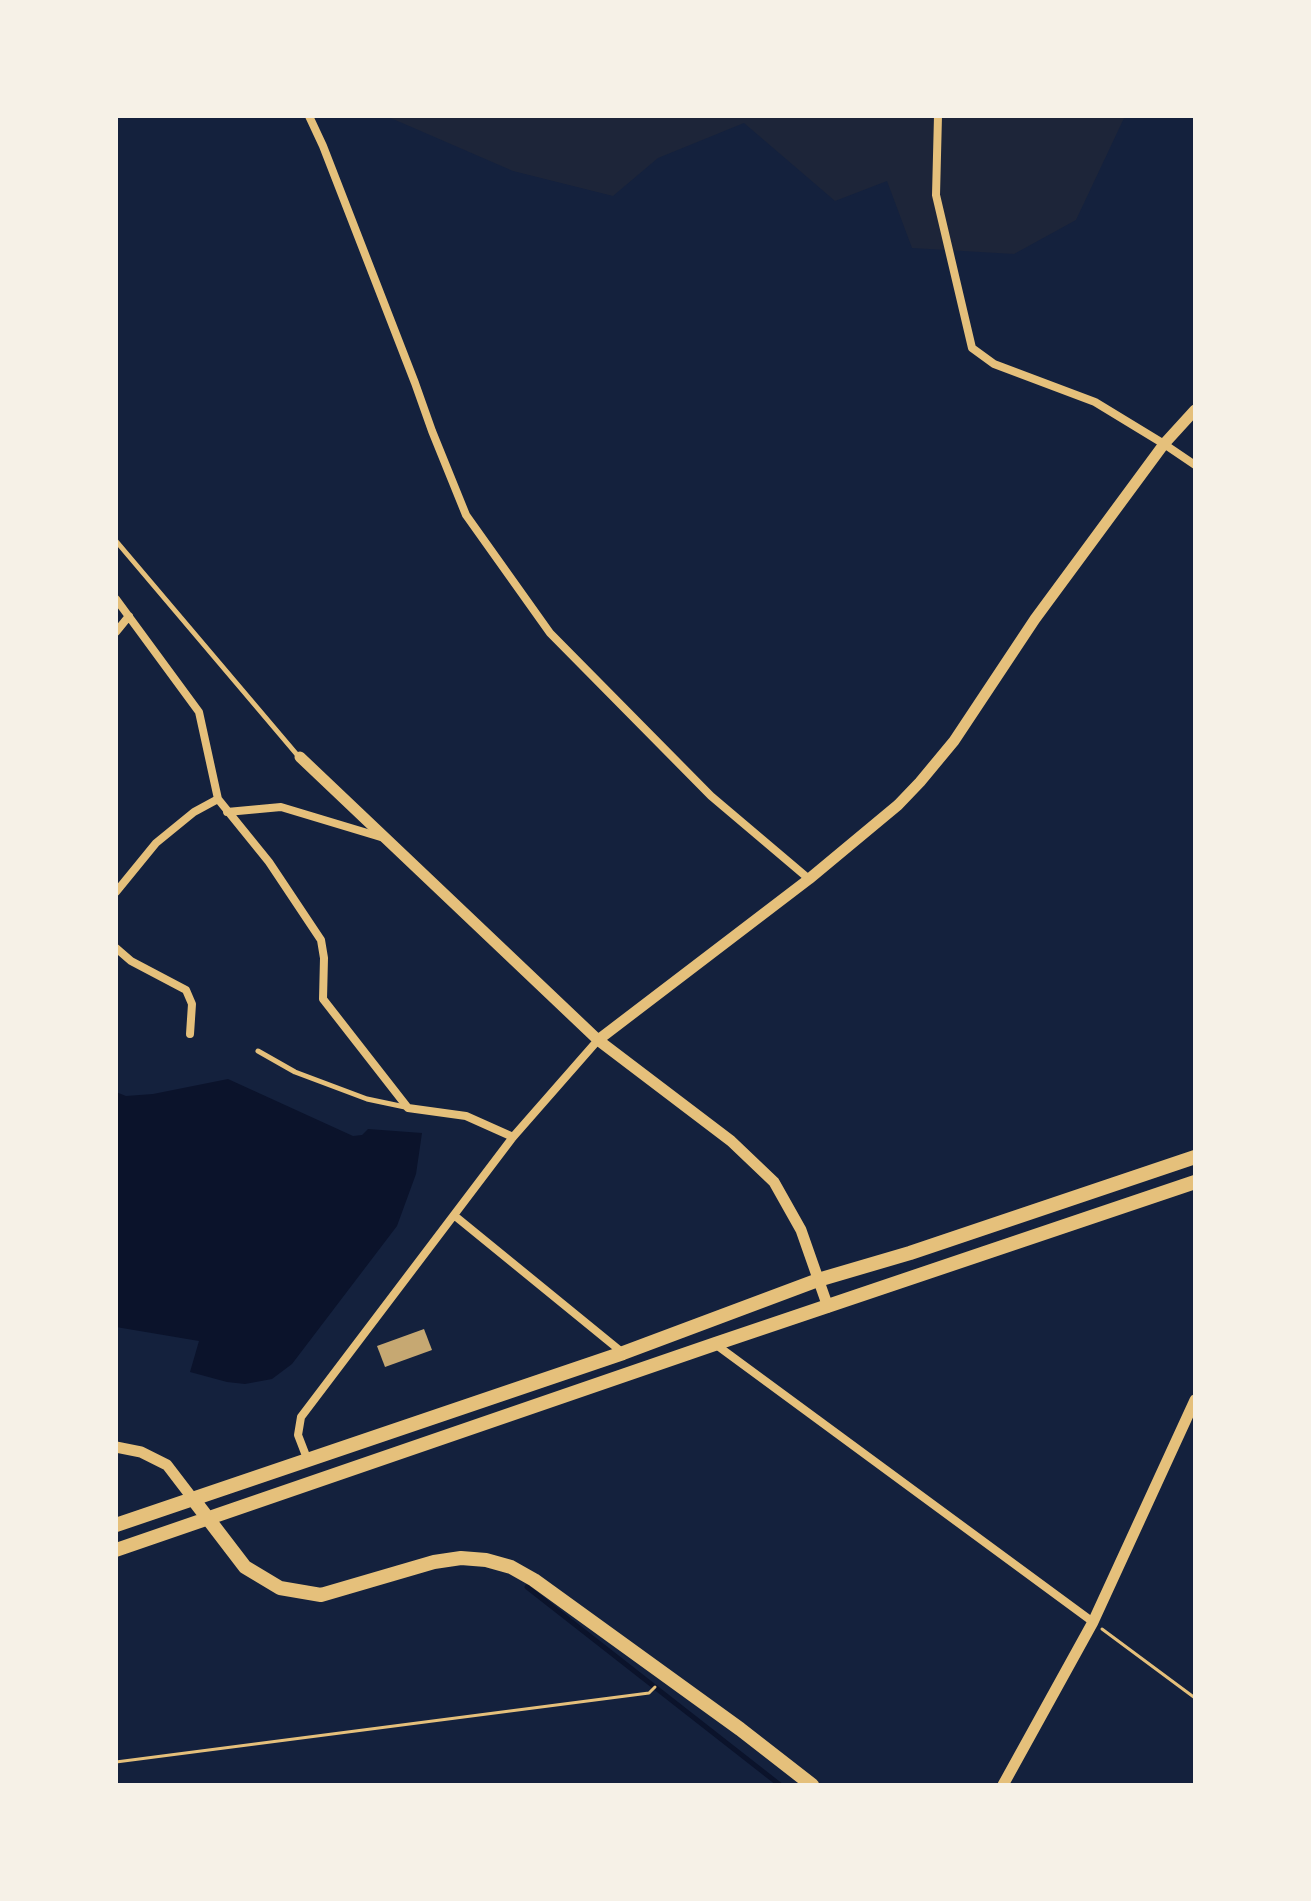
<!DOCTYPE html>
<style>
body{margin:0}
#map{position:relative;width:1311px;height:1901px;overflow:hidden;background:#14213d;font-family:"Alegreya Sans",sans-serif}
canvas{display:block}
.frame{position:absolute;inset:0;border:118px solid #f6f1e7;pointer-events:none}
</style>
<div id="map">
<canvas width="1311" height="1901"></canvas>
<div class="frame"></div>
</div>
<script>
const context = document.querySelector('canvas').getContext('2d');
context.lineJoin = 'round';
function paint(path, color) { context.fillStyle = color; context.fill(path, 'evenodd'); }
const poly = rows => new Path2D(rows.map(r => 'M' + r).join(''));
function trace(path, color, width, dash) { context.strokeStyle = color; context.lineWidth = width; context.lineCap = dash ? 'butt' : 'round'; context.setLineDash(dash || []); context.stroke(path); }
paint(poly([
 [386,116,1125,116,1076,220,1014,254,912,248,887,181,835,201,744,123,658,158,613,196,513,171]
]), '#1d2539');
paint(poly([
 [228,1079,353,1136,362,1135,368,1129,422,1133,416,1174,397,1226,292,1364,272,1379,245,1384,227,1382,190,1372,199,1341,116,1327,116,1092,126,1096,153,1094]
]), '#0b132b');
trace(poly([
 [527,1587,780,1785]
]), '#0b132b', 5);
paint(poly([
 [424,1329,432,1350,385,1367,377,1346]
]), '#c6a872');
trace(poly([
 [1102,1629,1195,1698],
 [116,1762,649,1693,655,1687]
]), '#e5c07b', 3);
trace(poly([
 [116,541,299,757],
 [258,1051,295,1072,367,1099,405,1107]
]), '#e5c07b', 5);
trace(poly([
 [309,116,323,146,415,383,432,431,466,515,550,633,711,796,809,879],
 [938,116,936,195,972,348,994,364,1095,402,1164,444,1195,465],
 [116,599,199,712,218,799,269,862,321,940,324,958,323,999,408,1108,466,1116,513,1137],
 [116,632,129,616],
 [227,812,281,807,384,838],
 [116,892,156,843,194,812,218,799],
 [116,948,131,961,186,990,192,1004,190,1034],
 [455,1216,623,1353],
 [715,1344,1093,1622],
 [308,1461,298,1435,301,1417,513,1137,598,1040]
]), '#e5c07b', 8);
trace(poly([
 [300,757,598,1040,731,1141,774,1182,801,1230,828,1307],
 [598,1040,809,879,898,805,920,782,954,741,1035,619,1164,444,1195,410],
 [116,1447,141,1452,167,1465,193,1499],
 [1003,1785,1093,1622,1195,1400]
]), '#e5c07b', 11);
trace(poly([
 [193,1499,245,1567,280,1588,321,1595,434,1562,461,1558,486,1560,511,1567,534,1580,740,1729,812,1785],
 [116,1525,623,1353,818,1280,910,1253,1195,1157],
 [116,1550,715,1344,1195,1182]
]), '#e5c07b', 14);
</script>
